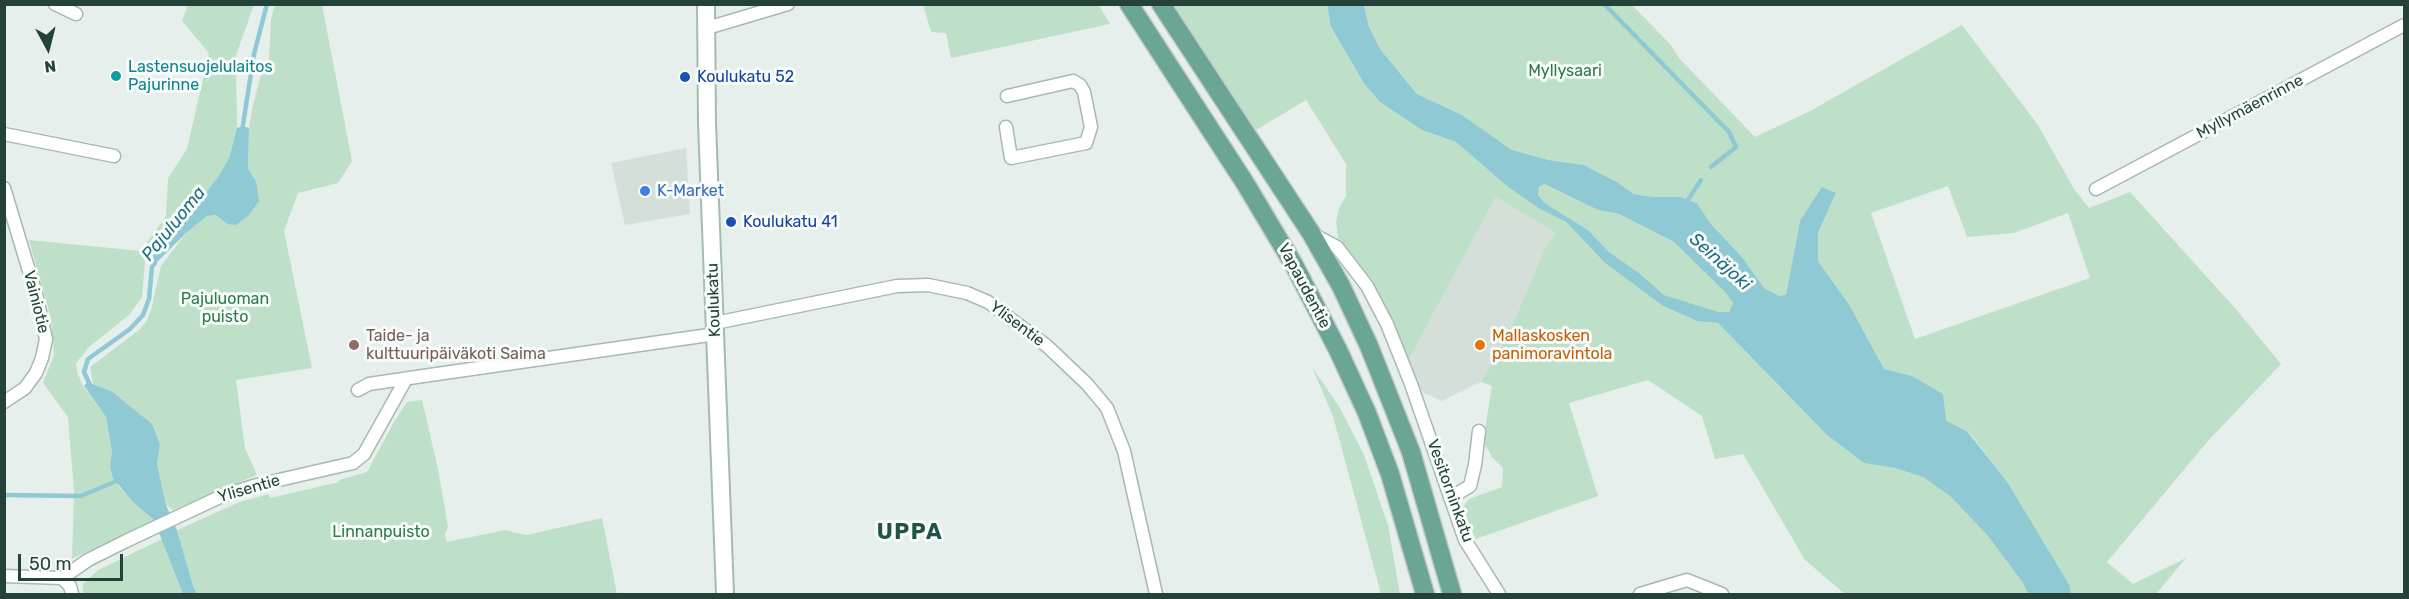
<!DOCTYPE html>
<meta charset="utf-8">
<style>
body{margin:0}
#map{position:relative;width:2409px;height:599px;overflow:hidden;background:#e6efeb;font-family:Rubik,sans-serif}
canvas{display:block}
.frame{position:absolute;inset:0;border:6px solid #24423a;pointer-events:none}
.north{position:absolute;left:18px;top:18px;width:60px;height:60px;-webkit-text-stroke:4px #f7fbf9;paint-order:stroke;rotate:173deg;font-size:16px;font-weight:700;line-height:24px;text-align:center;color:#24423a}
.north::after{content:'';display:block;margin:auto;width:21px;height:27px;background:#24423a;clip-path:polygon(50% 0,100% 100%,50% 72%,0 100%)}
.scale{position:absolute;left:18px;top:554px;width:105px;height:27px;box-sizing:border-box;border:3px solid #24423a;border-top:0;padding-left:8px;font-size:18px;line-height:21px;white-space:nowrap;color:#24423a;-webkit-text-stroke:4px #f7fbf9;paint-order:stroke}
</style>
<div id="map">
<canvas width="2409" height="599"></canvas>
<div class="frame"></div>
<div class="north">N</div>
<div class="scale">50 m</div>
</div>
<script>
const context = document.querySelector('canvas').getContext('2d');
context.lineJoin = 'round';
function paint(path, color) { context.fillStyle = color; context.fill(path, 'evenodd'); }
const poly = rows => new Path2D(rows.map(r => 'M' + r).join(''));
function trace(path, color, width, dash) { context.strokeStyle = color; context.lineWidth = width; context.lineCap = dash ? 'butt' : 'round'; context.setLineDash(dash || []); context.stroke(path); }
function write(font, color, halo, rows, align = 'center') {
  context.font = font + ' Rubik,sans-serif'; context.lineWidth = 6; context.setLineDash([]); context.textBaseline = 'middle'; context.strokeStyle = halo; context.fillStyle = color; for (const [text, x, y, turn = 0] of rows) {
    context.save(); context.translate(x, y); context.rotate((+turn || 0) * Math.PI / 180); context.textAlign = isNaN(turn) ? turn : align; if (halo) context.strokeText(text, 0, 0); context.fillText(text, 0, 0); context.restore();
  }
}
paint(poly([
 [686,148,690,214,625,225,611,163],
 [1496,197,1557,233,1544,250,1509,333,1481,382,1442,401,1424,393,1416,386,1407,363]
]), '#d4dfda');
paint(poly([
 [188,5,254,5,236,55,237,128,229,158,218,177,199,201,154,249,146,250,142,297,129,315,89,347,76,363,77,372,83,386,106,417,112,451,110,467,120,488,154,520,72,559,74,491,68,417,43,383,54,355,51,318,29,240,141,251,166,216,168,178,187,149,209,53,182,21],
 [275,5,322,5,352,161,338,183,298,193,284,231,312,368,236,380,245,448,257,475,173,510,166,505,157,464,160,445,111,391,93,384,90,367,139,330,146,322,151,310,161,266,186,233,207,216,216,215,227,224,256,181,248,170,249,128,253,105,260,78,269,61,271,19],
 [923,5,1099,5,1110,24,951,58,946,33,931,32],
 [1173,5,1327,5,1331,27,1365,85,1380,102,1422,130,1456,142,1508,187,1540,209,1566,222,1605,263,1663,306,1697,321,1718,323,1827,435,1864,463,1895,468,1923,477,1950,496,1988,536,2023,583,2028,594,1845,594,1805,560,1743,454,1715,459,1702,416,1648,380,1569,403,1598,496,1476,539,1462,508,1469,499,1502,487,1503,468,1492,457,1483,441,1492,386,1481,382,1509,333,1544,250,1556,233,1496,197,1407,363,1338,237,1336,222,1339,208,1346,196,1346,164,1306,100,1253,132],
 [1364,5,1632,5,1670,44,1679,58,1755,137,1810,111,1962,25,2038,125,2074,189,2089,208,2130,192,2235,308,2281,364,2207,442,2107,562,2133,584,2186,558,2156,594,2071,594,2070,586,2008,483,1968,431,1946,422,1912,376,1884,369,1850,306,1818,261,1818,233,1836,193,1800,221,1786,295,1779,297,1764,288,1742,257,1710,223,1697,203,1681,197,1653,197,1634,194,1617,182,1584,165,1549,160,1512,150,1462,115,1417,94,1380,49,1369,27],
 [1948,186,1967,237,2014,233,2068,213,2090,278,1915,339,1871,213],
 [1543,184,1598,210,1619,214,1674,242,1725,292,1733,303,1729,312,1718,312,1690,305,1664,295,1639,273,1609,252,1588,230,1546,204,1538,195,1539,187],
 [1312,367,1340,408,1364,455,1388,525,1400,594,1381,594,1333,416],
 [422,400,438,469,448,527,445,534,447,542,505,530,526,535,602,518,617,594,197,594,193,586,177,530,240,502,269,494,270,498,339,482,339,480,367,472,394,422,407,402],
 [162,539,183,594,83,594,83,584,98,570]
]), '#bfe0c8');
paint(poly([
 [1327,5,1364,5,1369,27,1380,49,1417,94,1462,115,1512,150,1549,160,1584,165,1617,182,1634,194,1653,197,1681,197,1697,203,1710,223,1742,257,1764,288,1779,296,1786,295,1800,221,1822,187,1836,193,1818,233,1818,261,1850,306,1884,369,1912,376,1943,394,1946,421,1967,431,2008,483,2070,586,2071,594,2028,594,2023,583,1988,536,1950,496,1923,477,1895,468,1864,463,1827,435,1718,323,1697,321,1663,306,1605,263,1566,222,1540,209,1508,187,1456,142,1422,130,1380,102,1365,85,1331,27],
 [1544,184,1598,210,1619,214,1674,242,1725,292,1733,303,1729,312,1718,312,1664,295,1639,273,1609,252,1588,230,1546,204,1538,195,1539,187],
 [243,126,249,128,248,169,256,181,259,201,248,216,236,225,227,224,216,215,207,216,186,233,152,267,154,249,199,201,218,177,229,158,237,128],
 [87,382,111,391,152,424,160,445,157,464,166,505,177,530,193,586,197,594,183,594,154,520,132,501,113,478,110,467,112,451,106,417,84,386]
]), '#8ec9d4');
trace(poly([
 [1604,4,1729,132,1736,147,1711,167],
 [242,131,254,54,267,4],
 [1686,203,1701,180],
 [90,385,84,372,88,359,130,329,143,315,149,299,152,267,155,263],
 [4,495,81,496,119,480]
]), '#8ec9d4', 4.5);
const street = poly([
 [55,4,76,14],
 [707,28,788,4],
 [1006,127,1011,158,1086,143,1091,127,1084,92,1080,85,1073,81,1007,96],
 [4,134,114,156],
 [4,188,36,294,46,339,42,358,36,373,25,388,4,402],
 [2096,189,2404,25],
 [1311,233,1337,247,1367,286,1387,324,1411,384,1465,540,1499,594],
 [715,323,897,286,928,285,967,293,988,302,1047,346,1087,384,1107,408,1124,451,1156,594],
 [358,390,369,384,423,376,716,334],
 [1450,498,1470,486,1475,465,1479,431],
 [4,576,62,578],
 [62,578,88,560,126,541,222,496,257,485,353,463,364,454,406,379],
 [62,578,70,586,72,594],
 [1640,594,1687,580,1722,594]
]);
const secondary = poly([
 [706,4,707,123,725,594]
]);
const primary = poly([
 [1129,4,1245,183,1294,265,1338,350,1367,413,1390,474,1425,594],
 [1161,4,1311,233,1341,286,1369,346,1411,452,1452,594]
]);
trace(street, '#a8b8b2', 15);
trace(secondary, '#a4bbb3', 20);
trace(primary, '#c2cac8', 21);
trace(street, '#fff', 12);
trace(secondary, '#fff', 16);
trace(primary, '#6aa596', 18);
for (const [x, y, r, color] of [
 [116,76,6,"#0f9aa8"],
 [685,77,6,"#1a4fb4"],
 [645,191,6,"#3f7fe0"],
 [731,222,6,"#1a4fb4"],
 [354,345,6,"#8d6e63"],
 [1480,345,6,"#e8710a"]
]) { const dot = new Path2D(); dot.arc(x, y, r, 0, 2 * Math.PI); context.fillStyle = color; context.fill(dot); trace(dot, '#f7fbf9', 2); }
write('16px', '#0d838f', '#f7fbf9', [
 ["Lastensuojelulaitos",128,67],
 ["Pajurinne",128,85]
], 'left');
write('16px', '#2d7a4b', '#f7fbf9', [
 ["Myllysaari",1565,71],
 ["Pajuluoman",225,299],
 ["puisto",225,317],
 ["Linnanpuisto",381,532]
]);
write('16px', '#164399', '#f7fbf9', [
 ["Koulukatu 52",697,77],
 ["Koulukatu 41",743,222]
], 'left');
write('16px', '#24423a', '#f7fbf9', [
 ["Myllymäenrinne",2250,107,-28],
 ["Vapaudentie",1304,286,62],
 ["Koulukatu",714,300,-92],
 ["Vainiotie",36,302,76],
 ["Ylisentie",1017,324,37],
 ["Ylisentie",249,489,-16],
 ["Vesitorninkatu",1450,491,70]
]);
write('16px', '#366cbe', '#f7fbf9', [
 ["K-Market",657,191]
], 'left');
write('16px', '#785e54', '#f7fbf9', [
 ["Taide- ja",366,336],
 ["kulttuuripäiväkoti Saima",366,354]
], 'left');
write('16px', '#c56008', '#f7fbf9', [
 ["Mallaskosken",1492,336],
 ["panimoravintola",1492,354]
], 'left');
write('italic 18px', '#1c6f80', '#f7fbf9', [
 ["Pajuluoma",174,224,-51],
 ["Seinäjoki",1720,262,42]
]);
context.letterSpacing = '1.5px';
write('bold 22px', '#1f5548', '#f7fbf9', [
 ["UPPA",910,533]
]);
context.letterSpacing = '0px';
</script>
